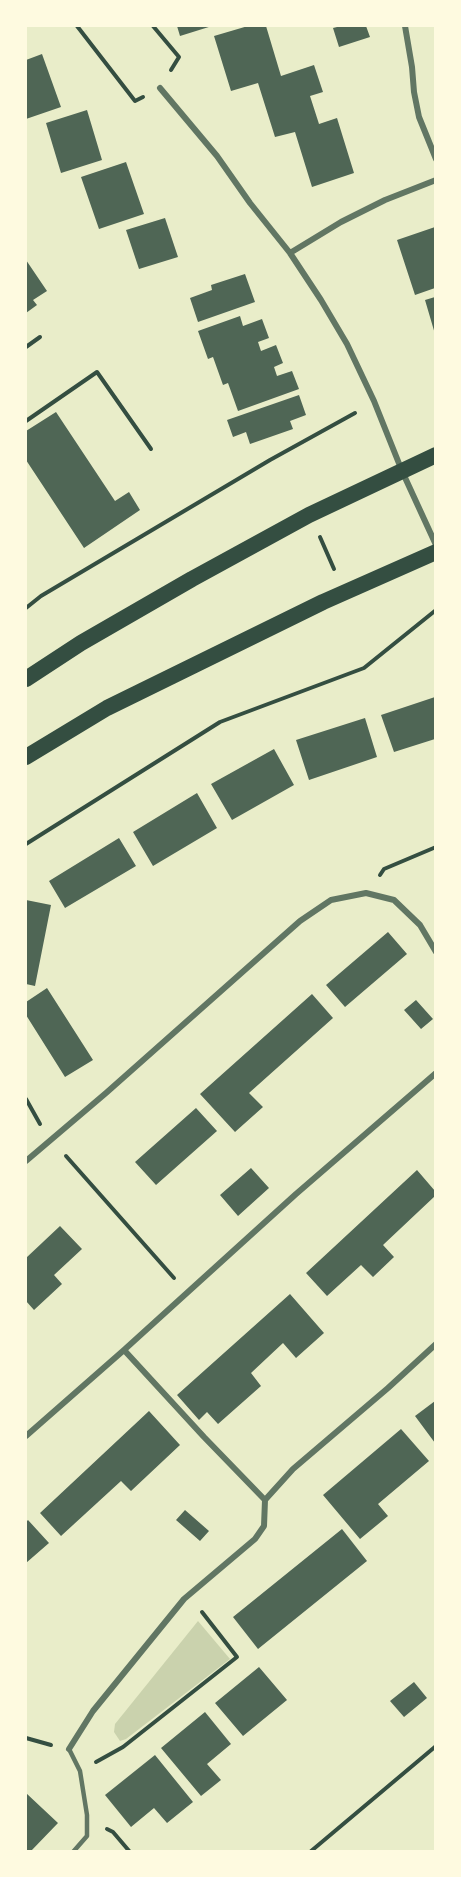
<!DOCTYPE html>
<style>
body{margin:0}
#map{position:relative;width:461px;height:1877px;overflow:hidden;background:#e9edc9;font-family:Manrope,sans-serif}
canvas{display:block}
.frame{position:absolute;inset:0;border:27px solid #fefae0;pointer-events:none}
</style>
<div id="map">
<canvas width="461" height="1877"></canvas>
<div class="frame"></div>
</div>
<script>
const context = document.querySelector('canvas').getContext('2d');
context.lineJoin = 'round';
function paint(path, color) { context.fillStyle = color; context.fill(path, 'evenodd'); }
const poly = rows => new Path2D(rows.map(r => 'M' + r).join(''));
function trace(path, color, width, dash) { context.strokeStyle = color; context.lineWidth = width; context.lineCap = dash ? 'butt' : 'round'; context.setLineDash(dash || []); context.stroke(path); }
paint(poly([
 [198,1621,230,1659,126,1739,120,1741,114,1732,115,1724]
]), '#cad2ad');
paint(poly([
 [177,26,212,26,180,36],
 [248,26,266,26,281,76,314,65,323,92,310,96,319,124,337,118,354,173,312,187,295,132,275,137,258,83,231,91,214,36],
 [341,26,366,26,370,37,339,47,333,28],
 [42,54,61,107,26,119,26,60],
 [87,110,102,160,61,173,46,123],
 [126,162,144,214,99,229,81,177],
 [165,218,178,257,139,269,126,230],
 [435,227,435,288,415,295,397,240],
 [26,260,47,291,33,300,37,305,26,313],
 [245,274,255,302,198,322,190,298,212,290,211,285],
 [435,297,435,334,425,300],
 [240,316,243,326,262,319,269,338,258,342,261,351,276,345,283,363,274,367,277,376,292,371,299,389,238,411,228,383,223,385,213,357,208,359,198,331],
 [299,395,306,415,290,421,293,429,250,444,246,432,233,437,227,420],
 [56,412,115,501,129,492,140,510,84,548,26,460,26,431],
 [435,697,435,739,394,752,381,715],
 [365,718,377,757,309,780,296,740],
 [274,749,294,785,232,820,211,784],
 [197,793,217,828,153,866,133,832],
 [119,838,136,866,65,908,49,881],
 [26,900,51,905,35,986,26,984],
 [388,932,407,954,345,1007,326,985],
 [47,988,93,1060,65,1077,26,1015,26,1002],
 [312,994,333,1018,249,1093,263,1107,235,1132,200,1094],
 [416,1000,433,1019,421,1029,404,1010],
 [196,1108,217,1131,156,1185,135,1162],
 [251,1168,269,1188,238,1216,220,1195],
 [417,1170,435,1191,435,1196,383,1245,394,1257,373,1277,361,1265,327,1296,306,1273],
 [60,1226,82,1249,54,1275,62,1284,34,1310,26,1301,26,1258],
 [290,1294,324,1333,296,1358,283,1343,251,1373,261,1386,218,1424,207,1412,199,1420,177,1395],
 [435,1401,435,1443,415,1416],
 [149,1411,180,1445,131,1491,121,1481,61,1536,40,1513],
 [401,1429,429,1461,378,1504,388,1516,360,1539,323,1495],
 [185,1510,209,1531,200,1541,176,1520],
 [28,1520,49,1543,26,1563,26,1522],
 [342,1529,367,1561,258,1649,233,1617],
 [259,1667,287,1700,243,1736,215,1703],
 [414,1682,427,1698,404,1717,390,1701],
 [205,1712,231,1744,207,1764,221,1780,201,1796,161,1748],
 [155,1755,193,1802,167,1823,154,1808,131,1827,105,1795],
 [26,1793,58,1823,31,1851,26,1851]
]), '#4f6655');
trace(poly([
 [77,26,135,101,143,97],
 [153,26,179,57,171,70],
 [26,347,40,337],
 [26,421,97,372,151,449],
 [320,537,334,569],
 [26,608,41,596,270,460,355,413],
 [26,844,220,722,364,668,436,610],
 [380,875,384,869,436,847],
 [26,1099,40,1124],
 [66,1156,174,1278],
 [26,1738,51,1745],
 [96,1762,123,1747,237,1657,202,1612],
 [107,1829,113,1832,130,1852],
 [310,1852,436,1746]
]), '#344e41', 4);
trace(poly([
 [69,1749,80,1771,87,1815,87,1836,73,1852]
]), '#617663', 4.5);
trace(poly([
 [405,26,412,67,414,92,419,117,436,159],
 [160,88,217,156,250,203,290,253,321,300,347,344,374,401,402,471,436,545],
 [290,253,341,222,385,200,436,180],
 [26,1161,106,1093,300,921,331,900,366,893,394,900,420,925,436,952],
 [124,1350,204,1437,265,1500],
 [26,1436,124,1350,296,1194,436,1073],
 [69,1749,93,1711,184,1599,255,1539,264,1526,265,1500,293,1469,388,1388,436,1344]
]), '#617663', 6);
trace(poly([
 [26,679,81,643,192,579,309,515,436,455],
 [26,757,107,708,323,602,436,552]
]), '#344e41', 16);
</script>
